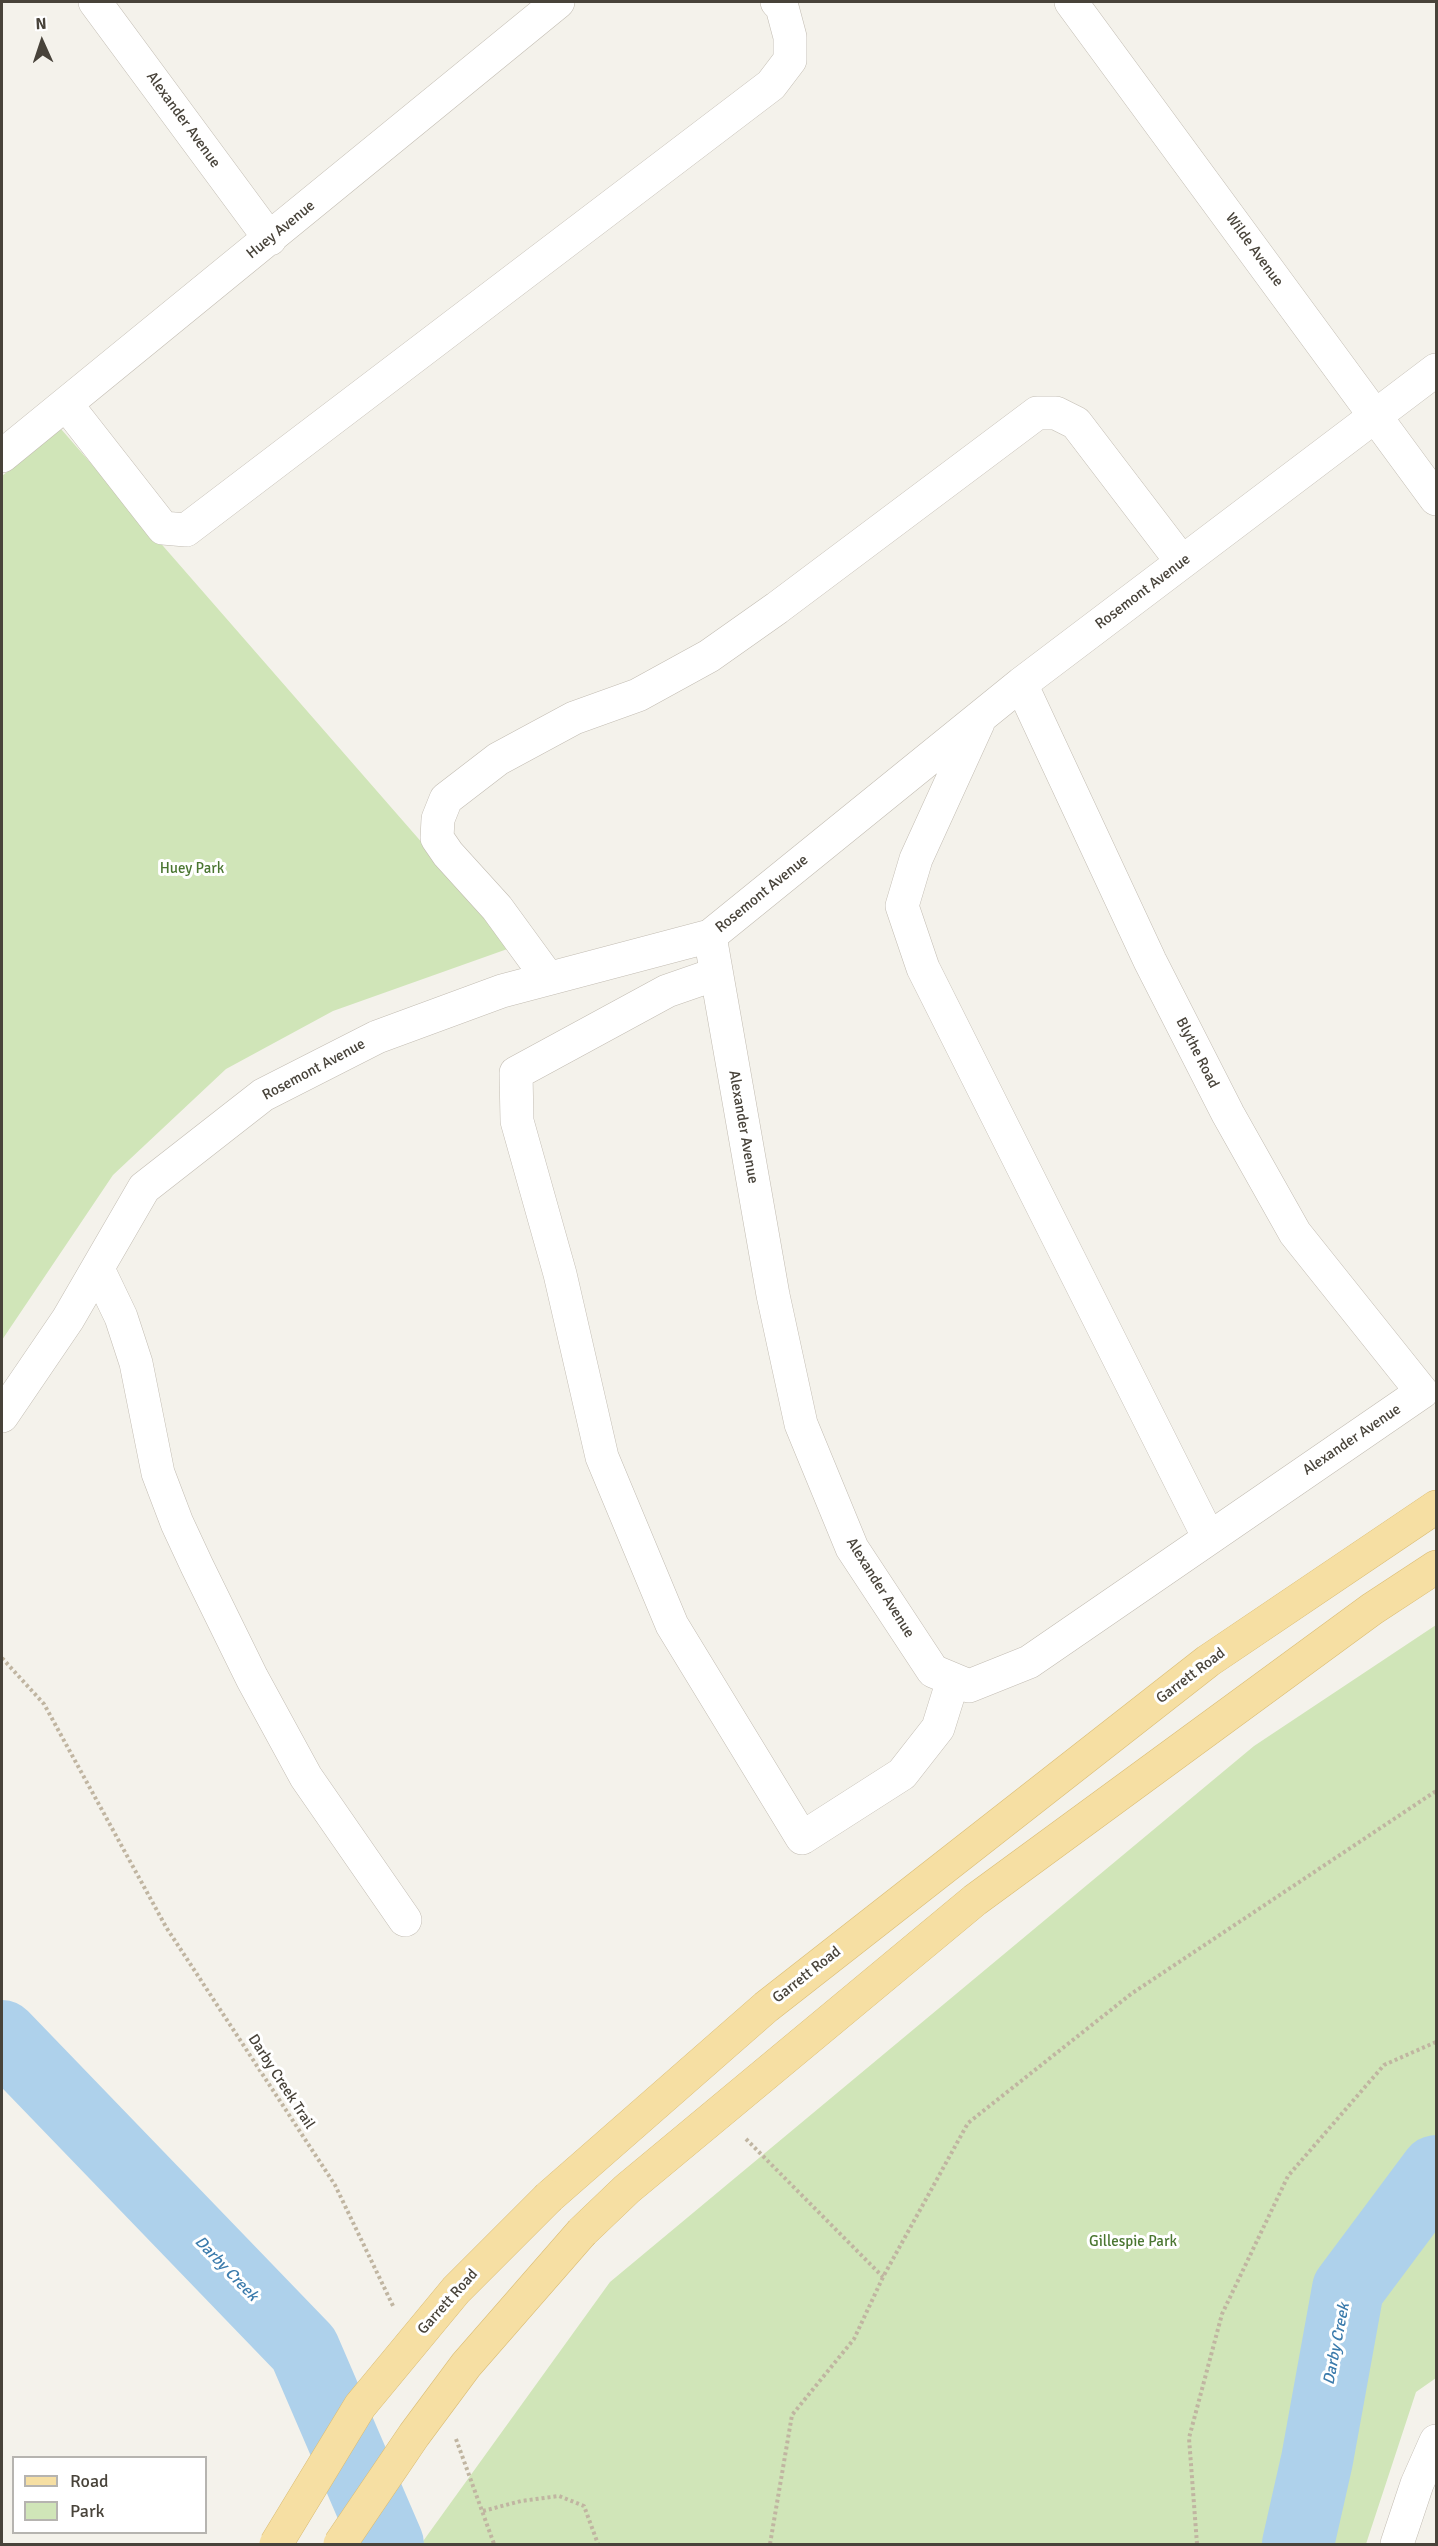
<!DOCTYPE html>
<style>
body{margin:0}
#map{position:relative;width:1438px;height:2546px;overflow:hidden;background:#f4f2eb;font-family:Signika,sans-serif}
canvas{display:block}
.frame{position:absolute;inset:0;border:3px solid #48433a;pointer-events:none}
.legend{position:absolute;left:12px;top:2456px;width:195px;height:78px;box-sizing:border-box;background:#fff;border:2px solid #b6b4b0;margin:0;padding:8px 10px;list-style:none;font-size:18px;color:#48433a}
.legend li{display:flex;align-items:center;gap:12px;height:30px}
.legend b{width:30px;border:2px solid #b6b4b0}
.north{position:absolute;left:12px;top:12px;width:60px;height:60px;-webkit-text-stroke:4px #fff;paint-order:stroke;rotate:357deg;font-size:16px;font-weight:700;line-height:24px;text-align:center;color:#48433a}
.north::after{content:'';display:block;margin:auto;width:21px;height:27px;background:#48433a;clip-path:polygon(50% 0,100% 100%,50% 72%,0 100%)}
</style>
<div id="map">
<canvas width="1438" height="2546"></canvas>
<div class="frame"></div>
<ul class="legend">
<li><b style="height:8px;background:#f6dfa3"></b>Road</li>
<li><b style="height:16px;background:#d0e5b8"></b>Park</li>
</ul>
<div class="north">N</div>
</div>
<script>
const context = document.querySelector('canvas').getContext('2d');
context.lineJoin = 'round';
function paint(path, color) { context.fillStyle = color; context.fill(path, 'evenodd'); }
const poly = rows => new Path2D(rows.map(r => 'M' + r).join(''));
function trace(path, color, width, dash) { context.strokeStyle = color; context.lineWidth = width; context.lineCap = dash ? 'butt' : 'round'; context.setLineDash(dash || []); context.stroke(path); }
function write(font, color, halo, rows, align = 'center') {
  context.font = font + ' Signika,sans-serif'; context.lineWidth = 6; context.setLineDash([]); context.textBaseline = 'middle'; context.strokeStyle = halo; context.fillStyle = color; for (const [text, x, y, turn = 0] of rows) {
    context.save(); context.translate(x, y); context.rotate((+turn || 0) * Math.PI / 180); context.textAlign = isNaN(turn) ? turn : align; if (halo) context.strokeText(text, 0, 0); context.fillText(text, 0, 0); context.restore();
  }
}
paint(poly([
 [61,429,513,947,333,1011,226,1069,113,1175,2,1340,2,476],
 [1436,1625,1436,2378,1416,2392,1366,2544,421,2544,610,2282,1254,1746]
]), '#d0e5b8');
trace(poly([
 [2,2036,304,2349,388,2544],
 [1298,2544,1317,2460,1348,2289,1436,2171]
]), '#aed1eb', 72);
const minor = poly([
 [95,2,270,239],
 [1071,2,1436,499],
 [66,404,163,528,186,530,771,85,790,60,790,37,782,7,777,2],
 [2,456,558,2],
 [978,723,916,859,902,906,923,968,1209,1538],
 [710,936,773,1295,801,1424,852,1548,933,1671,969,1686,1029,1662,1422,1392,1295,1233,1228,1114,1150,961,1021,684],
 [716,974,667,991,516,1073,517,1121,560,1274,602,1457,672,1625,802,1838,902,1774,938,1728,953,1680],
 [548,978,497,908,448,854,437,838,438,819,446,799,498,759,574,718,638,695,709,656,777,608,1037,413,1056,413,1076,423,1182,562],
 [98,1269,121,1317,136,1363,158,1473,177,1523,197,1566,252,1678,306,1777,405,1920],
 [2,1416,68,1319,144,1188,263,1095,377,1037,502,991,710,936,1021,684,1436,370],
 [1397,2544,1417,2484,1436,2441]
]);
const major = poly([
 [549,2197,766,2007,1208,1661,1436,1507],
 [582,2232,627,2189,975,1900,1372,1609,1436,1567]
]);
trace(minor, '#c2bcb2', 34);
trace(major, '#dabc73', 34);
trace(poly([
 [2,1658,44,1704,166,1927,335,2185,394,2308],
 [746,2139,883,2277],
 [456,2439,494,2544],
 [483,2511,521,2501,559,2496,584,2506,598,2544],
 [770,2544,792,2415,854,2339,883,2277,968,2123,1131,1994,1436,1791],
 [1197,2544,1189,2438,1222,2314,1288,2176,1384,2065,1436,2042]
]), '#c0b5a1', 4, [3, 3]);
trace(minor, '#fff', 33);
trace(major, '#f6dfa3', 33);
const majorBridge = poly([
 [276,2544,360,2406,456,2290,549,2197],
 [340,2544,414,2435,466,2365,582,2232]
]);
trace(majorBridge, '#dabc73', 34, []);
trace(majorBridge, '#f6dfa3', 33);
write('15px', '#48433a', '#fff', [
 ["Alexander Avenue",183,120,54],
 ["Huey Avenue",281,230,-39],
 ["Wilde Avenue",1254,250,54],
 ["Rosemont Avenue",1143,592,-37],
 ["Rosemont Avenue",762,894,-39],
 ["Blythe Road",1197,1053,63],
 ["Rosemont Avenue",314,1070,-28],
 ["Alexander Avenue",743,1127,80],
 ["Alexander Avenue",1352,1440,-34],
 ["Alexander Avenue",880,1588,58],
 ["Garrett Road",1191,1676,-37],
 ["Garrett Road",807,1975,-38],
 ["Darby Creek Trail",281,2082,57],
 ["Garrett Road",448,2302,-48]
]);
write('15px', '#4a7631', '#fff', [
 ["Huey Park",192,869],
 ["Gillespie Park",1133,2242]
]);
write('italic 16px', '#3b7bac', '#fff', [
 ["Darby Creek",226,2269,46],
 ["Darby Creek",1337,2344,-79]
]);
</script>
